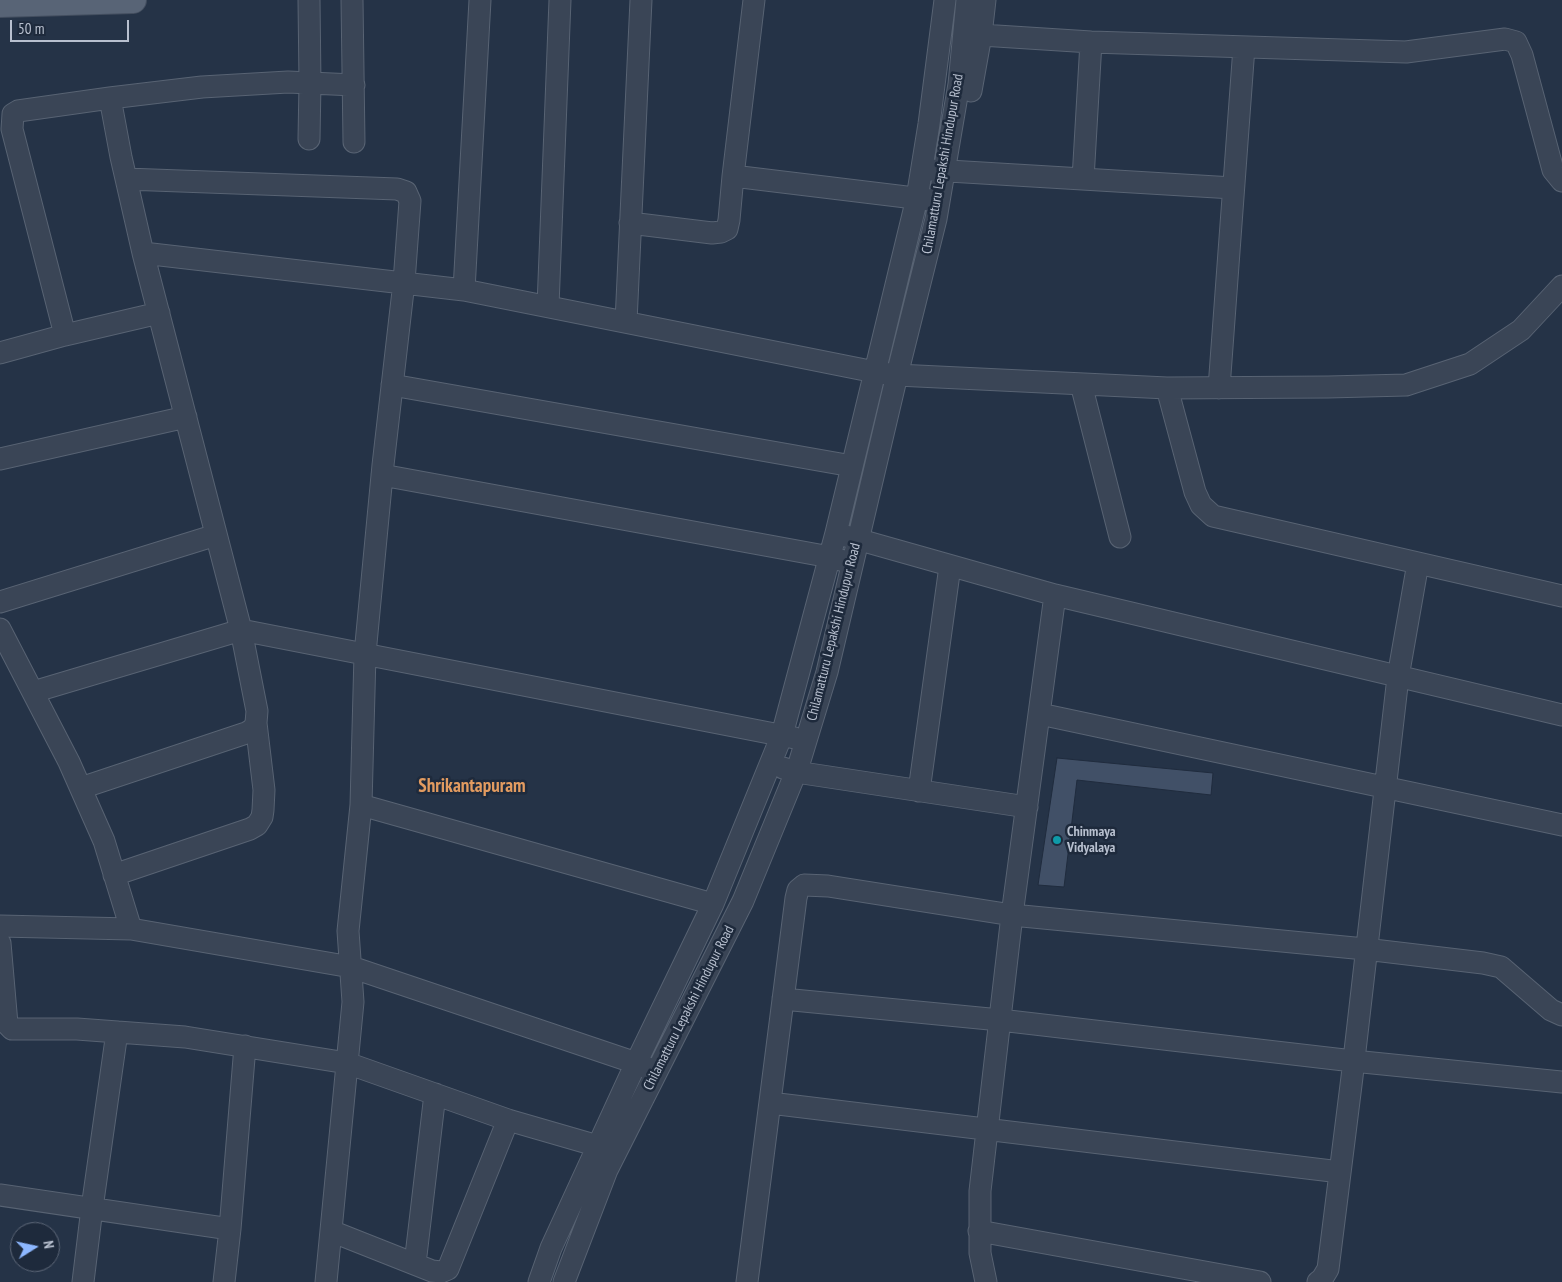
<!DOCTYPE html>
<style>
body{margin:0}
#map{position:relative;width:1562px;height:1282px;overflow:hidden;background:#253347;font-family:"PT Sans Narrow",sans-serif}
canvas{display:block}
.north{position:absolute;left:10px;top:1222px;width:50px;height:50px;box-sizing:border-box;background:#1e2a3c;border:1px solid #5c6677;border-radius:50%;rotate:80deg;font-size:14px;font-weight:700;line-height:20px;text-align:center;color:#b8c0cf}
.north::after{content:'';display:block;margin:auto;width:18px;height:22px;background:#8db7ff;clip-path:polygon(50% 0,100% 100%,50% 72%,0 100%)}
.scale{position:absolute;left:10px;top:20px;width:119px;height:22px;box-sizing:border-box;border:2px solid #b8c0cf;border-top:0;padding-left:6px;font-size:15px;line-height:18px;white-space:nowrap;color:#b8c0cf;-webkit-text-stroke:4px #1e2a3c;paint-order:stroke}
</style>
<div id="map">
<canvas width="1562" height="1282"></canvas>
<div class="north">N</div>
<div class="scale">50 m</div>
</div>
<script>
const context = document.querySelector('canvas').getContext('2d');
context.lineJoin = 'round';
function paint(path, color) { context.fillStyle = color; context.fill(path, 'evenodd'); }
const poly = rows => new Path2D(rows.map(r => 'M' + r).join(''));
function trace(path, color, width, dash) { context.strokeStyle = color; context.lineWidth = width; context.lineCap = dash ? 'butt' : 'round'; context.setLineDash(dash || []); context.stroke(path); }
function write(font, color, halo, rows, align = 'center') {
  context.font = font + ' "PT Sans Narrow",sans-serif'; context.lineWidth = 5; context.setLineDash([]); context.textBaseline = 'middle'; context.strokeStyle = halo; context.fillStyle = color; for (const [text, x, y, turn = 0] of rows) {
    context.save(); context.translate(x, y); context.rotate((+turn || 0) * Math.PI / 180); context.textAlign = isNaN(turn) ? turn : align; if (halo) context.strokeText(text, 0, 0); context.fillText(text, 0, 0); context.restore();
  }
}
const building = poly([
 [1057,758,1213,773,1211,795,1077,780,1064,887,1038,885,1057,758]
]);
paint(building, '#415067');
trace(building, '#202c3e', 1);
const minor = poly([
 [352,0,354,142],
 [754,0,733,176,931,200],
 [985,0,981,35,1091,42,1406,52,1505,39,1516,42,1522,55,1553,170,1562,181],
 [971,91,981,35],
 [110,98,121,157,143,253,464,290,875,372,897,375,1167,388,1328,387,1406,385,1470,364,1521,330,1562,286],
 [309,139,310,83,309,0],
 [932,170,1233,188],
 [126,179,397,189,406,192,410,201,404,282,383,465,365,654,361,805,348,931,353,1002,326,1282],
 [1083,179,1091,42],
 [630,223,712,233,721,232,727,229,729,220,733,176],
 [464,290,480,0],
 [548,306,560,0],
 [159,313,65,335,12,129,13,114,18,111,110,98,202,87,288,82,354,85],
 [626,322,641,0],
 [0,353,65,335],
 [1081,384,1120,537],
 [392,385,852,466],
 [1167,388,1195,492,1201,505,1213,516,1562,596],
 [1219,388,1244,47],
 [0,459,186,417],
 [382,475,830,557,844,561],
 [846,536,1055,595,1012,915,980,1191,980,1253,986,1282],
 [1055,595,1562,715],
 [0,602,216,535],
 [0,629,69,762,104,841,131,929],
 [33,692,241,630,795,738],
 [1040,714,1562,825],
 [783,768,796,772,1027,807],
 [81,788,246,733,253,729,256,723,257,711,241,630,143,253],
 [919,791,950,566],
 [361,805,713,904],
 [114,875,250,829,257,825,262,817,263,810,264,790,256,723],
 [0,926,131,929,351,967,636,1063,650,1069],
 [0,943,7,1024,12,1029,77,1029,185,1037,347,1063,508,1120,598,1146],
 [783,999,1000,1020,1353,1061,1562,1082],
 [770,1103,1340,1172],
 [0,1195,230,1229],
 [331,1231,432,1271,441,1272,448,1269,508,1120],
 [979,1231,1260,1282],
 [415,1264,435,1094],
 [83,1282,92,1208,117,1032],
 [224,1282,230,1229,245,1046],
 [539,1282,551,1248,636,1063,713,904,782,735,836,533,917,198,929,124,945,0],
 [564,1282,607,1170,743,901,798,767,827,672,896,379,936,219,959,84,967,0],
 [747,1282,796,898,798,890,804,885,828,886,1012,915,1365,949,1483,963,1501,967,1551,1010,1562,1015],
 [1318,1282,1322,1279,1328,1269,1352,1077,1398,677,1418,563]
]);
const major = poly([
 [0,4,133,0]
]);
trace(minor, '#586373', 23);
trace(major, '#434e5f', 28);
trace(minor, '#3a4556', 21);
trace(major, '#586476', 26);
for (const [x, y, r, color] of [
 [1057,840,5,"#0f9aa8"]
]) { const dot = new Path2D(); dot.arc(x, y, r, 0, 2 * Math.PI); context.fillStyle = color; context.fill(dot); trace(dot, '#1e2a3c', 2); }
write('14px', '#b8c0cf', '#1e2a3c', [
 ["Chilamatturu Lepakshi Hindupur Road",943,164,-80],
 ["Chilamatturu Lepakshi Hindupur Road",834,632,-76],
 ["Chilamatturu Lepakshi Hindupur Road",689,1008,-63]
]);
write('bold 14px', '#b8c0cf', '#1e2a3c', [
 ["Chinmaya",1067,832],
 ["Vidyalaya",1067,848]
], 'left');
write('bold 19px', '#e29b60', '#1e2a3c', [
 ["Shrikantapuram",472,787]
]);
</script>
